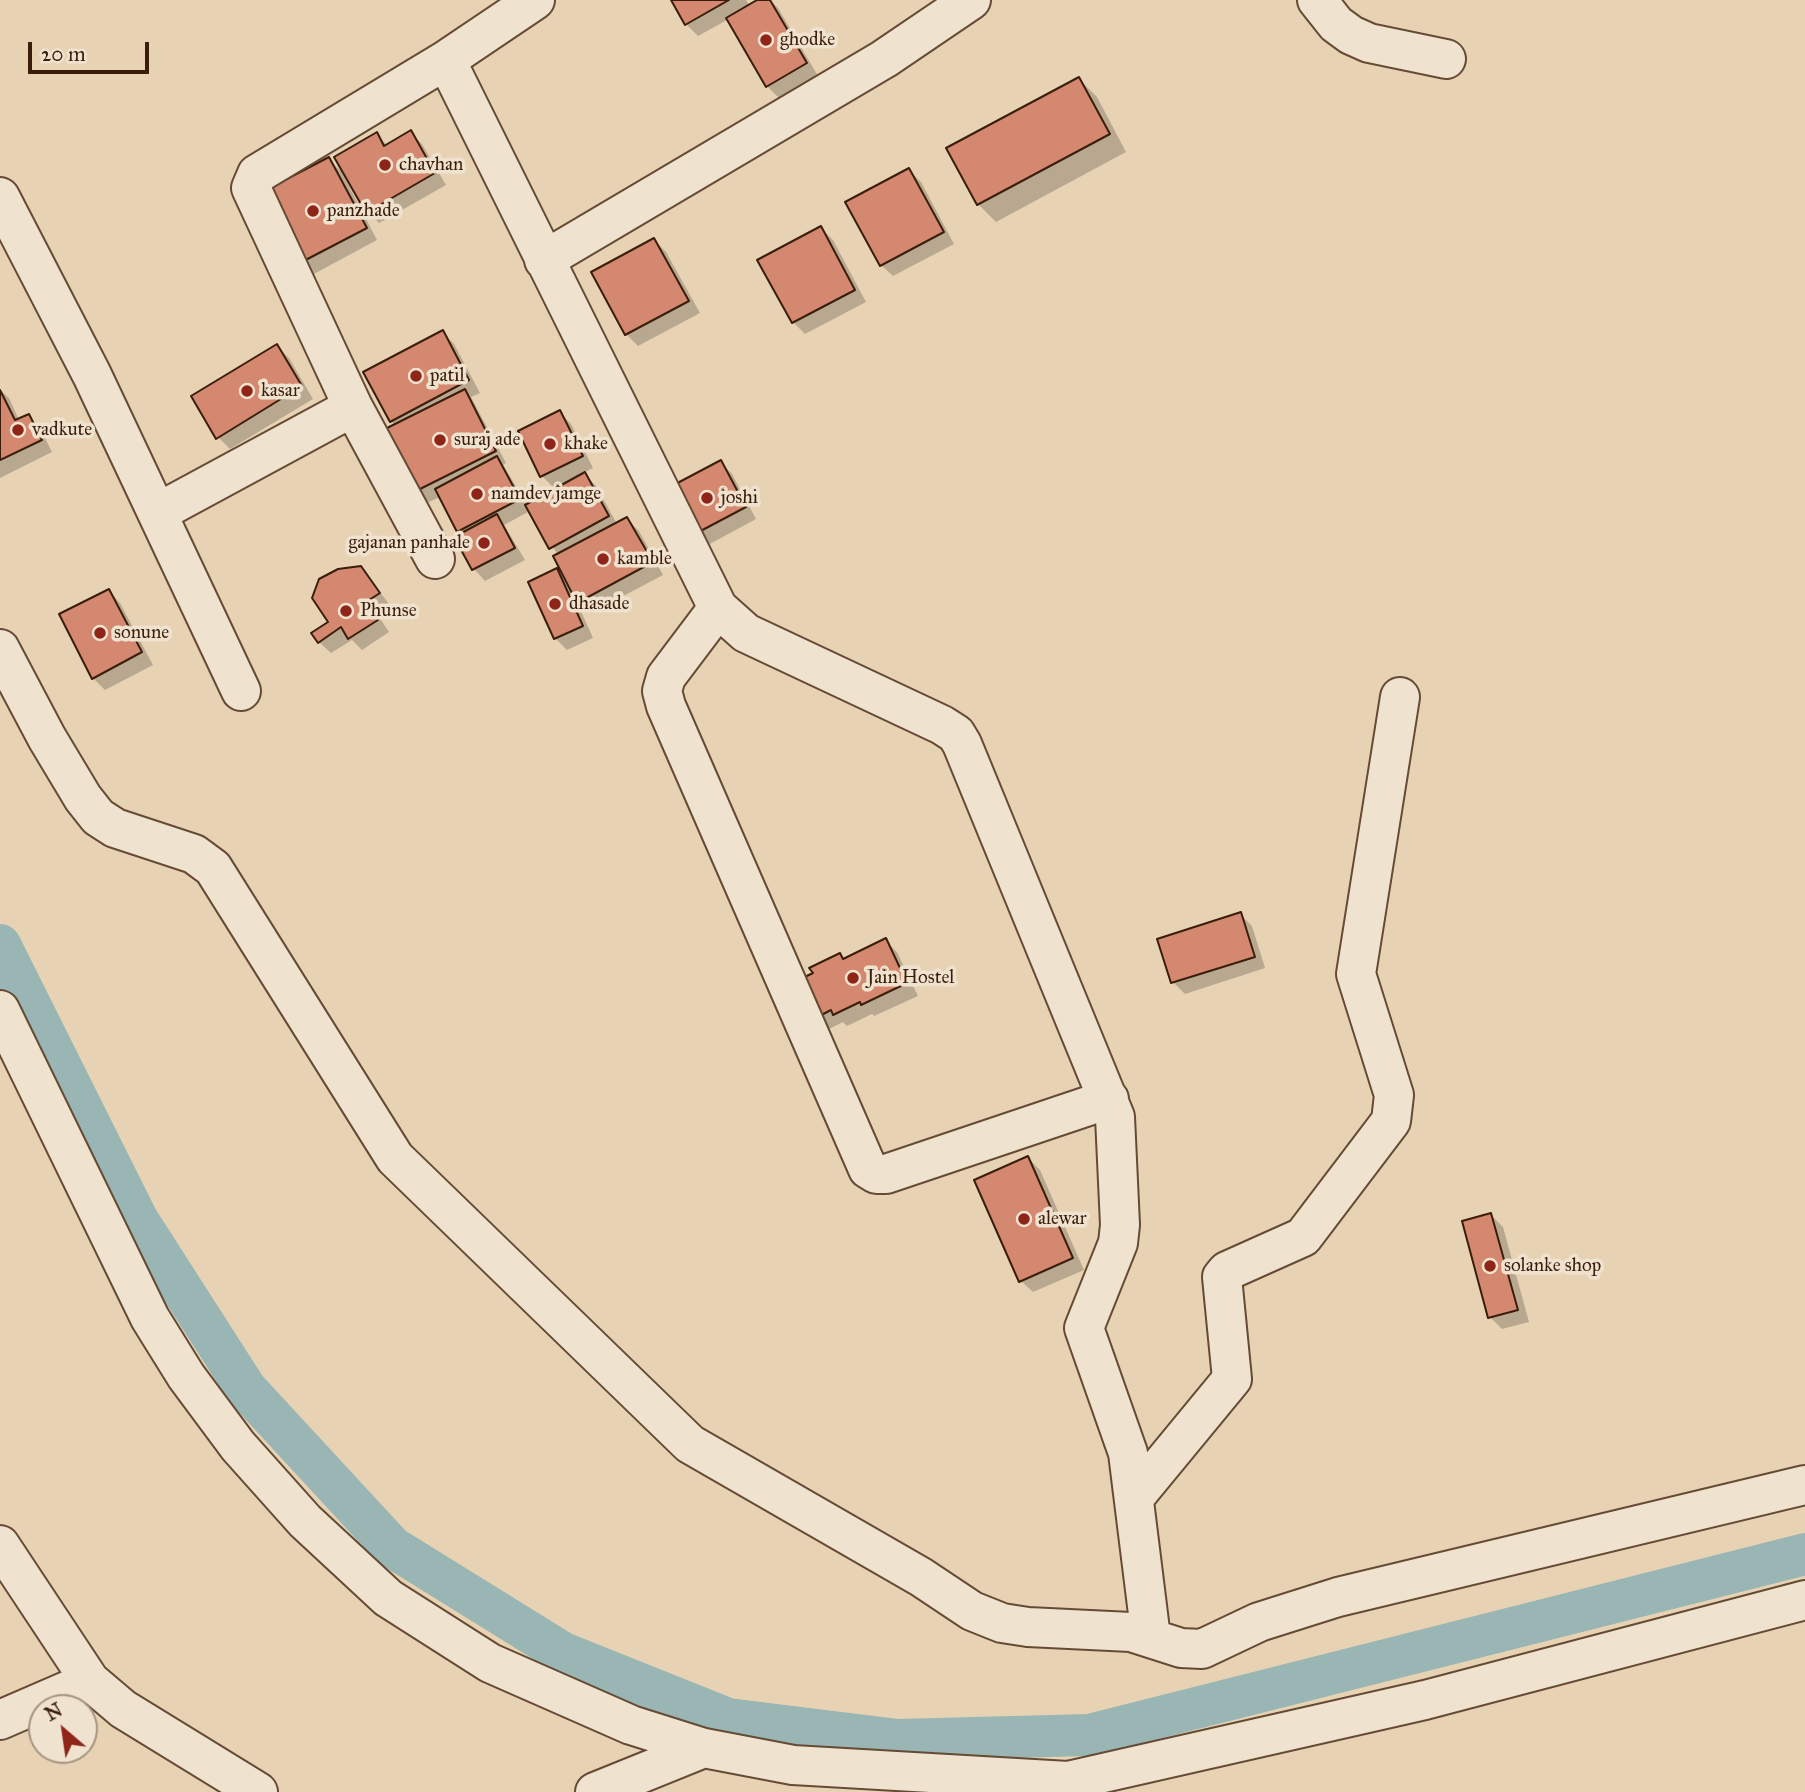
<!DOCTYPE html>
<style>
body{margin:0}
#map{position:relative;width:1805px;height:1792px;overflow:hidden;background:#e7d3b3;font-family:"IM FELL Great Primer",serif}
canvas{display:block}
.north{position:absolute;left:28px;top:1694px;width:70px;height:70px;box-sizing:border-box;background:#efe2ce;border:2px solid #a79480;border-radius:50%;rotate:331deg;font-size:19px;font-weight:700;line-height:28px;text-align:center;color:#3a1e0b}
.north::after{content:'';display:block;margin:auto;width:24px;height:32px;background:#8f2418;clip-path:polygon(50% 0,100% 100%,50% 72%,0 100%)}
.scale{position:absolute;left:28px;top:42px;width:121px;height:32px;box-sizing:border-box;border:4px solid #3a1e0b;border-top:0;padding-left:9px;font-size:21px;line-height:24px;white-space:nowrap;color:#3a1e0b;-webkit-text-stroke:5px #efe2ce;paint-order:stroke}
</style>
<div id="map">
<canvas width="1805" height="1792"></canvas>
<div class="north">N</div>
<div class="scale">20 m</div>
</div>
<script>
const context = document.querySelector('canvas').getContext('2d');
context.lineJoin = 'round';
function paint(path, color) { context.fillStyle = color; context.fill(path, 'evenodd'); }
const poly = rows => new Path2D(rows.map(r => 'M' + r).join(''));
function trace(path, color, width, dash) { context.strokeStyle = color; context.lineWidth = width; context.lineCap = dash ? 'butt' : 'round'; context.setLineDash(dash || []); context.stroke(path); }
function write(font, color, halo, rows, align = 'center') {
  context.font = font + ' "IM FELL Great Primer",serif'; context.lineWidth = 7; context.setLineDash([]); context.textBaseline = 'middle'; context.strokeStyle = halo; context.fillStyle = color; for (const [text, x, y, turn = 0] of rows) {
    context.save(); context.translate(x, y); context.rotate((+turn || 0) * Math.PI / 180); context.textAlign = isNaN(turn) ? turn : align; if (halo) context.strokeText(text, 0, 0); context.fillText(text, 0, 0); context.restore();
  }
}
paint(poly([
 [673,0,746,0,750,6,760,0,770,0,778,8,818,76,779,98,767,86,729,19,698,36,686,24],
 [1079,79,1097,97,1126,152,996,222,978,204],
 [410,132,422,144,446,185,379,223,368,211,376,134,388,146],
 [328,159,341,171,377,240,310,276,298,264],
 [909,170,921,182,954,244,893,276,881,265],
 [821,228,833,240,866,302,805,334,793,322],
 [654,240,666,252,700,313,638,346,626,334],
 [442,332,454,344,480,393,471,397,506,463,503,465,528,506,556,490,542,476,520,432,559,412,571,424,593,468,583,473,596,486,617,524,627,519,639,531,663,575,591,613,576,600,593,638,567,650,555,638,557,570,566,580,558,555,530,511,504,525,525,560,485,581,474,569,456,538,462,535,440,497,429,502,417,490,396,426,391,421],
 [277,346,289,358,313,399,230,449,218,437],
 [0,390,9,398,19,420,28,416,40,428,52,452,0,478],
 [720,462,732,474,756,519,706,546,694,534],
 [361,568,390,605,377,614,389,632,362,650,352,640,331,653,319,642],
 [109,591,120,603,153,665,105,690,93,678],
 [1240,914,1252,926,1265,968,1185,994,1173,982],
 [885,940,897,952,918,996,874,1016,872,1014,847,1026,843,1022,821,1033,815,974,840,955,845,960],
 [1028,1158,1040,1170,1084,1270,1033,1292,1021,1281],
 [1491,1215,1503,1227,1529,1322,1502,1329,1490,1317]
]), '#0003');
trace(poly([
 [0,945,137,1219,246,1389,392,1547,563,1653,728,1719,898,1740,1089,1735,1805,1554]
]), '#99b6b5', 42);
const building = poly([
 [671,0,729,0,685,25,671,0],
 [757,0,770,0,807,63,766,87,726,18,757,0],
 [1079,77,1110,134,977,205,946,148,1079,77],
 [411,130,435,173,366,213,334,157,377,132,384,146,411,130],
 [329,157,367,228,296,265,258,194,329,157],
 [909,168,944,232,880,266,845,202,909,168],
 [821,226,855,290,792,323,757,260,821,226],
 [654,238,689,301,625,335,591,272,654,238],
 [443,330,469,380,390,422,363,372,443,330],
 [277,344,302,386,216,439,191,396,277,344],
 [465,389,496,451,416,491,385,429,465,389],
 [0,390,15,420,29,414,42,440,0,460,0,390],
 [560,410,583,456,540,477,518,431,560,410],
 [497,456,520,499,457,532,435,489,497,456],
 [721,460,746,507,693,535,668,488,721,460],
 [585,472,609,516,549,549,525,505,585,472],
 [497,514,515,548,472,570,454,537,497,514],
 [627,517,653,562,577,603,553,556,627,517],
 [361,566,380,593,366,602,378,620,348,639,341,627,318,643,311,633,328,622,312,598,319,579,338,569,361,566],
 [557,568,583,626,554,639,528,582,557,568],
 [109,589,142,652,92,679,59,614,109,589],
 [1241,912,1255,957,1171,983,1157,939,1241,912],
 [886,938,907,983,861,1005,860,1002,833,1015,831,1010,808,1022,790,984,813,973,809,968,840,953,843,959,886,938],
 [1028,1156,1073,1258,1019,1282,974,1180,1028,1156],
 [1491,1213,1518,1310,1488,1318,1462,1221,1491,1213]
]);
paint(building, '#d3886f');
trace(building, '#3a1e0b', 2);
const minor = poly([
 [1317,0,1336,24,1351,35,1369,43,1446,59],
 [446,60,718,608,746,633,942,725,956,734,962,744,1115,1117,1120,1225,1118,1243,1084,1328,1128,1453,1151,1638],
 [0,197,92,375,241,691],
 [544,260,884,59,971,0],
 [157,513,353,407],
 [435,559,353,407,251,188,257,174,446,60,535,0],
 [718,608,666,677,662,691,666,706,868,1169,876,1174,886,1174,1109,1099],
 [0,649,47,738,83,798,98,817,115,828,194,854,213,868,395,1158,690,1444,921,1577,972,1611,1002,1623,1028,1627,1131,1632,1181,1648,1202,1649,1259,1622,1338,1597,1805,1485],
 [0,1010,150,1318,186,1376,238,1446,305,1521,388,1598,490,1663,631,1725,704,1748,793,1765,1068,1781,1425,1700,1805,1600],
 [1134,1498,1232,1379,1222,1277,1227,1271,1303,1237,1391,1121,1394,1095,1356,974,1400,697],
 [0,1545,90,1681,123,1709,258,1792],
 [0,1720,90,1681],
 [595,1792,704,1748]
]);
trace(minor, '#654b35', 42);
trace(minor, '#efe2ce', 38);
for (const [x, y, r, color] of [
 [766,40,7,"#8f2418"],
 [385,165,7,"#8f2418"],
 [313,211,7,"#8f2418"],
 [416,376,7,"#8f2418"],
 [247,391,7,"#8f2418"],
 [18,430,7,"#8f2418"],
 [440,440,7,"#8f2418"],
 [550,444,7,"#8f2418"],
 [477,494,7,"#8f2418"],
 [707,498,7,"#8f2418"],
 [484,543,7,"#8f2418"],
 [603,559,7,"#8f2418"],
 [555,604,7,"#8f2418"],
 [346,611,7,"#8f2418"],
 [100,633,7,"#8f2418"],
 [853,978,7,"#8f2418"],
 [1024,1219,7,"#8f2418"],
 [1490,1266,7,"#8f2418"]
]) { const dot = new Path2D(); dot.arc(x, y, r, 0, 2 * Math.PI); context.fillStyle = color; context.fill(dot); trace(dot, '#efe2ce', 2.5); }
write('19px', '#3a1e0b', '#efe2ce', [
 ["ghodke",780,40],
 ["chavhan",399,165],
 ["panzhade",327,211],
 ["patil",430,376],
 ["kasar",261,391],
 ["vadkute",32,430],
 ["suraj ade",454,440],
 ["khake",564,444],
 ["namdev jamge",491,494],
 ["joshi",721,498],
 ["gajanan panhale",470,543,"right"],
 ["kamble",617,559],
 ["dhasade",569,604],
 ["Phunse",360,611],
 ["sonune",114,633],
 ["Jain Hostel",867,978],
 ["alewar",1038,1219],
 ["solanke shop",1504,1266]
], 'left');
</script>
